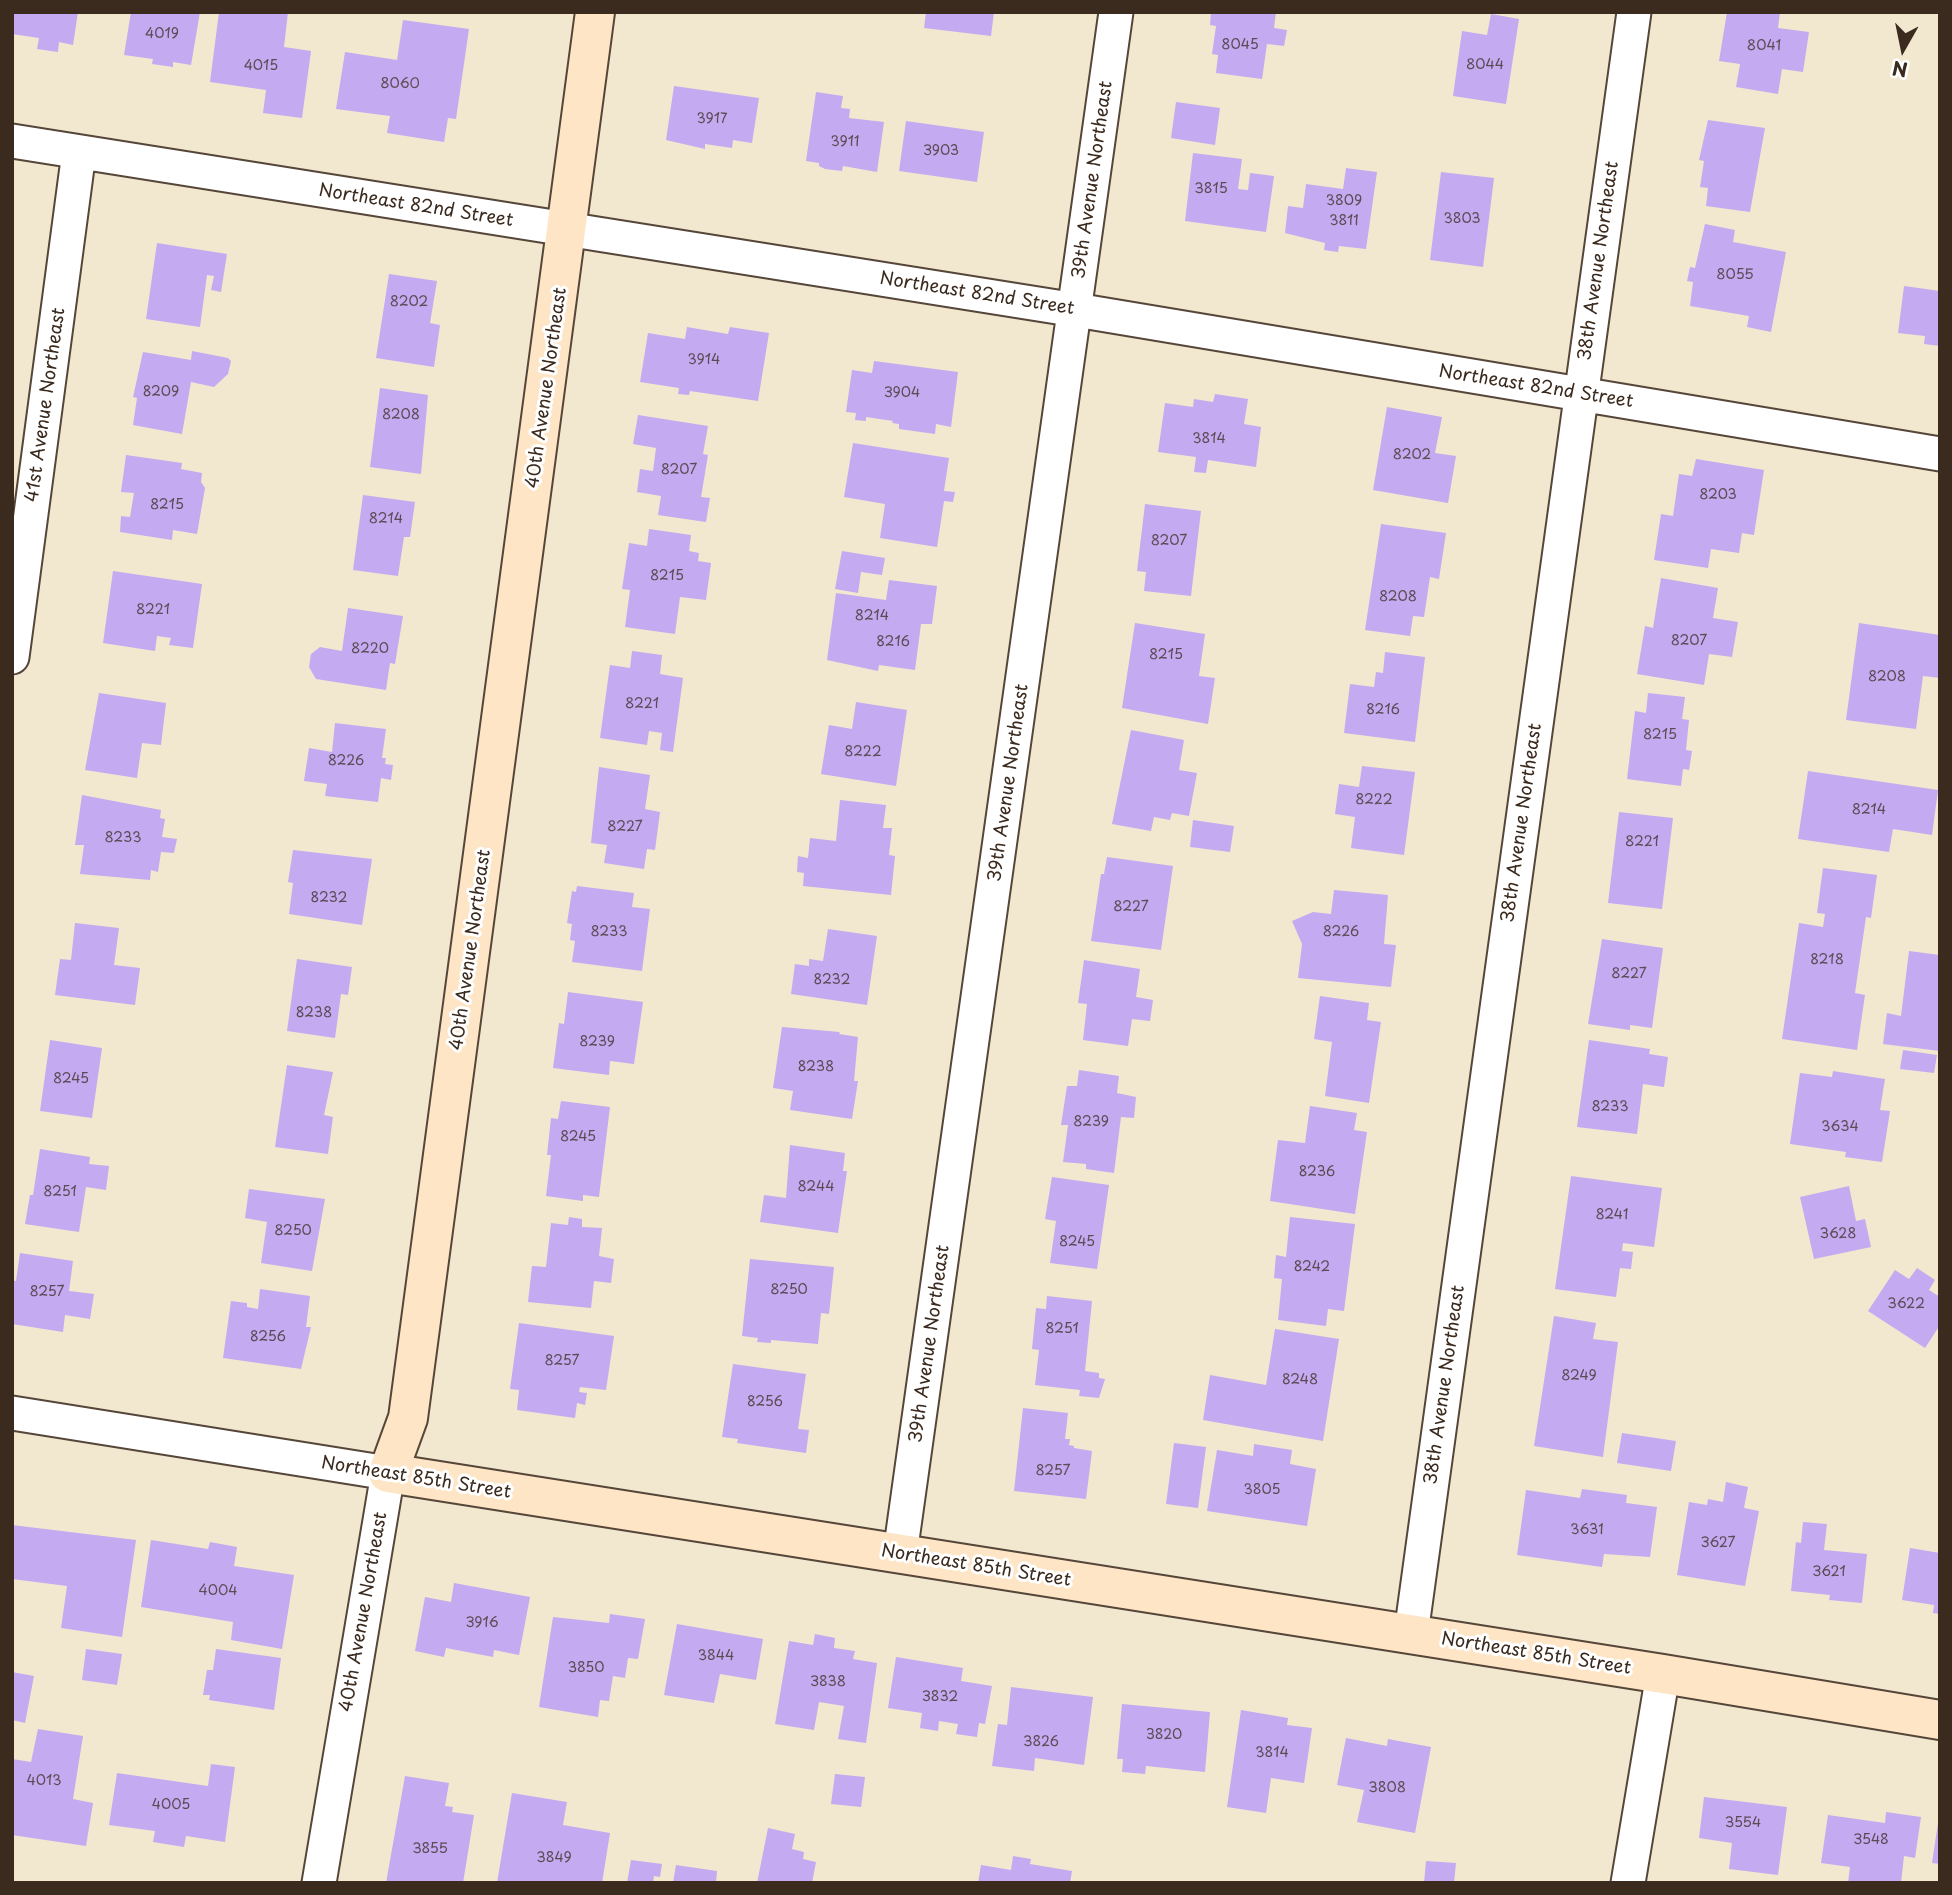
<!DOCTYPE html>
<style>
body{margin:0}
#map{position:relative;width:1952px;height:1895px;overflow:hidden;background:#f2e8d0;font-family:"Playpen Sans",sans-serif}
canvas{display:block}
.frame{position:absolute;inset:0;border:14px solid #3b2a1e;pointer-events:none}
.north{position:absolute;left:1868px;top:14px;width:70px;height:70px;-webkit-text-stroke:5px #fff;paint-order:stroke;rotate:189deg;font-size:19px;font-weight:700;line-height:28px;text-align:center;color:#3b2a1e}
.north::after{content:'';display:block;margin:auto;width:24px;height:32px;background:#3b2a1e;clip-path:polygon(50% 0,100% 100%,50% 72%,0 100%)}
</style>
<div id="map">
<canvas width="1952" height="1895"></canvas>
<div class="frame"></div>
<div class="north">N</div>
</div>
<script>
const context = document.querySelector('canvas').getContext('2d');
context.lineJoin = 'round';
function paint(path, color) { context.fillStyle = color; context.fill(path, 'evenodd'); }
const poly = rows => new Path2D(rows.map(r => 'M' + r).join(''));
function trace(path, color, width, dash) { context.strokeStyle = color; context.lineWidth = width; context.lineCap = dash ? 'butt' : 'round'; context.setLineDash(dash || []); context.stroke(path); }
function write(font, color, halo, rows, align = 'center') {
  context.font = font + ' "Playpen Sans",sans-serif'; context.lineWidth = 6; context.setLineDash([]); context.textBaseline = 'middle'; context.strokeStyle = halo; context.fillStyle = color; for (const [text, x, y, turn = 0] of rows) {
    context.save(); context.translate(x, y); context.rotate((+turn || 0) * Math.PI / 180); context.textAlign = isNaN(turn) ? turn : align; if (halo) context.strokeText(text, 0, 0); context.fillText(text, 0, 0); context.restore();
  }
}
paint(poly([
 [14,12,78,12,73,45,59,42,58,52,37,49,39,38,12,34],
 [131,12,200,12,191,65,173,62,173,67,152,64,153,59,124,55],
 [219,12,288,12,284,47,311,51,302,118,263,113,266,90,210,82],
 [926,12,994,12,991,36,924,28],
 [1211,12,1276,12,1274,28,1287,30,1284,46,1267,44,1262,79,1216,73,1218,55,1212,54,1216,26,1210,25],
 [1727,12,1780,12,1778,28,1809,32,1803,72,1782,69,1778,94,1736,87,1740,64,1719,61],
 [1491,14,1519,19,1506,104,1453,96,1462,31,1487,35],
 [403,20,469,29,456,119,448,118,444,142,387,133,390,116,336,109,345,52,397,60],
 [674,86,759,98,752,143,733,140,732,148,705,144,705,149,666,140],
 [816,92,843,96,841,108,850,109,849,118,884,122,877,172,843,166,842,171,825,169,819,166,819,163,806,161],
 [1176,102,1220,108,1215,145,1171,138],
 [1708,120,1765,128,1750,212,1706,206,1708,188,1700,187,1704,161,1699,160],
 [906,121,984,132,977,182,899,171],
 [1193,153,1242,159,1238,189,1248,190,1250,173,1274,176,1266,232,1185,221],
 [1346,168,1377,172,1366,249,1339,246,1338,252,1324,250,1325,243,1285,233,1288,206,1303,208,1306,184,1343,189],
 [1441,172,1494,178,1483,267,1430,260],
 [1705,224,1735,230,1733,242,1786,252,1771,332,1747,327,1749,316,1690,306,1693,282,1687,281,1690,267,1695,268],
 [157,243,227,254,221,292,211,290,214,276,207,275,200,327,146,319],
 [389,274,437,281,430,323,440,325,434,367,376,358],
 [1904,286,1940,291,1940,346,1924,344,1925,336,1898,333],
 [687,327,728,334,730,327,769,333,758,401,690,391,689,395,678,394,679,388,640,382,648,333,685,339],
 [192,351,228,358,231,361,228,374,214,387,191,382,182,434,133,425,137,398,133,397,143,352,191,360],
 [874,361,958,372,951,427,936,424,935,434,899,429,899,424,892,423,893,421,866,417,866,421,855,420,856,413,846,412,852,370,872,373],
 [380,388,428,395,421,474,370,467],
 [1215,394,1248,399,1244,424,1261,427,1256,467,1208,460,1206,473,1194,472,1196,457,1158,452,1165,403,1193,407,1194,399,1213,402],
 [1387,407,1442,417,1435,453,1456,456,1448,503,1373,490],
 [638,415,708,426,703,454,708,455,701,497,710,498,706,522,658,515,661,496,637,492,640,469,653,471,656,448,633,444],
 [853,443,949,458,944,491,955,492,953,502,944,501,937,547,880,538,885,504,844,497],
 [126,455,182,463,181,469,202,473,201,482,205,488,197,534,173,530,172,540,120,532,121,516,130,517,134,493,121,492],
 [1696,459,1764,470,1754,535,1742,533,1739,553,1711,549,1708,568,1654,560,1661,514,1673,516,1679,474,1692,476],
 [363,495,415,502,410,537,404,537,398,576,353,570],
 [1145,504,1201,511,1191,596,1144,591,1146,572,1137,571],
 [1381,524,1446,533,1439,579,1430,577,1424,617,1413,616,1410,636,1365,630],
 [649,529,691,535,689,551,699,553,698,561,711,563,706,600,680,597,675,634,625,627,630,590,622,589,629,543,647,546],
 [842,551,885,558,882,575,861,572,858,593,835,589],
 [113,571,202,584,193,648,169,645,171,638,157,636,155,651,103,643],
 [1661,578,1718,588,1713,618,1738,622,1732,657,1709,654,1704,685,1637,674,1645,626,1653,628],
 [889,580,937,586,932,624,921,624,915,670,879,665,878,671,827,660,836,593,886,600],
 [348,608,403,616,395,664,390,663,386,690,316,679,309,667,311,654,320,647,342,651],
 [1135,623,1205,634,1199,676,1215,678,1208,724,1122,708],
 [1859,623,1940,635,1940,678,1923,676,1916,729,1846,720],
 [632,651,662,655,660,674,683,678,673,752,660,750,662,733,649,731,647,745,600,738,610,665,630,668],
 [1385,652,1425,657,1415,742,1344,733,1350,684,1374,687,1376,672,1383,673],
 [99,693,166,703,161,745,142,743,137,778,85,770],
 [1648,693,1685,697,1682,719,1689,720,1686,750,1692,751,1689,770,1683,769,1681,786,1627,779,1635,711,1646,713],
 [856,702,907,710,896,786,821,774,829,725,852,729],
 [335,723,386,729,382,758,386,758,385,764,393,765,391,780,381,778,378,802,325,796,327,784,304,781,309,748,332,752],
 [1131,730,1184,740,1179,770,1197,773,1189,816,1172,813,1170,820,1154,817,1151,831,1112,824],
 [1362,766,1415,772,1404,855,1351,848,1355,817,1335,814,1339,784,1359,787],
 [599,767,650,775,645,809,660,812,655,850,647,849,644,869,604,863,607,845,591,843],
 [1808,771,1938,790,1932,835,1893,829,1889,852,1798,839],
 [82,795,161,810,160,818,165,819,162,837,177,839,174,853,161,852,158,872,151,870,150,880,80,874,84,845,75,845],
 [840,800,886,805,883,828,892,828,889,855,895,856,891,895,803,886,804,873,797,872,798,856,808,858,810,838,836,841],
 [1619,812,1673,818,1662,909,1608,903],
 [1193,820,1234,826,1230,852,1190,847],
 [293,850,372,859,362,925,289,914,293,883,288,882],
 [1107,857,1173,866,1161,950,1091,941,1101,874,1104,874],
 [1823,868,1877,875,1871,918,1866,917,1855,993,1865,995,1857,1050,1782,1039,1799,923,1823,927,1825,914,1817,913],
 [577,886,634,893,632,907,650,909,642,971,572,962,575,941,570,940,572,924,567,923,572,891,576,892],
 [1334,890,1388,895,1384,944,1396,945,1391,987,1298,978,1302,944,1292,921,1313,912,1331,914],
 [75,923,119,928,114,965,140,968,135,1005,55,995,60,959,71,960],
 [828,929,877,936,867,1005,791,994,795,964,809,966,809,959,823,961],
 [1602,939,1663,948,1652,1028,1630,1025,1630,1030,1588,1024],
 [1909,951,1940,955,1940,1051,1883,1044,1887,1013,1901,1016],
 [297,959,352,967,348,995,341,994,335,1038,287,1031],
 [1084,960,1140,969,1136,997,1153,1000,1150,1021,1132,1019,1128,1046,1083,1040,1087,1004,1078,1003],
 [568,992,643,1002,634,1064,610,1061,609,1075,553,1068,559,1023,564,1024],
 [1320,996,1369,1003,1367,1020,1381,1022,1369,1103,1325,1096,1332,1042,1314,1039],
 [782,1027,840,1032,839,1034,858,1037,854,1081,858,1081,852,1119,790,1110,793,1091,773,1088],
 [50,1040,102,1048,92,1118,40,1111],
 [1589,1040,1650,1049,1649,1054,1668,1057,1664,1087,1643,1084,1637,1134,1577,1127],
 [1903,1050,1937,1055,1934,1073,1900,1069],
 [287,1065,333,1072,324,1115,333,1117,328,1154,275,1147],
 [1079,1070,1119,1076,1117,1093,1136,1097,1134,1118,1121,1117,1114,1173,1086,1169,1086,1164,1063,1162,1068,1125,1061,1125,1067,1086,1077,1086],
 [1833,1071,1885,1079,1880,1110,1890,1111,1882,1162,1845,1157,1846,1152,1790,1144,1800,1073,1832,1077],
 [561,1101,610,1107,599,1197,583,1195,583,1201,546,1196,551,1155,547,1155,551,1118,558,1119],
 [1310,1106,1357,1113,1354,1130,1367,1132,1355,1214,1270,1201,1278,1140,1305,1143],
 [790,1145,845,1153,843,1171,847,1171,838,1233,760,1222,764,1195,786,1198],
 [40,1149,90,1157,89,1164,109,1166,106,1190,86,1187,79,1232,25,1224,30,1195,33,1195],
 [1571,1176,1662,1188,1654,1247,1623,1243,1622,1251,1633,1252,1631,1269,1620,1268,1616,1297,1555,1289],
 [1052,1177,1109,1185,1097,1269,1050,1263,1056,1221,1045,1219],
 [1849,1186,1856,1221,1865,1219,1871,1247,1814,1259,1800,1197],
 [249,1189,325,1199,312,1271,261,1263,267,1222,245,1218],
 [569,1217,582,1219,582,1227,602,1228,599,1256,614,1259,611,1283,594,1281,591,1308,528,1302,532,1266,546,1267,551,1223,568,1225],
 [1290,1217,1355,1224,1344,1311,1328,1309,1326,1326,1278,1320,1282,1279,1274,1278,1276,1255,1286,1257],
 [20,1253,73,1261,69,1291,94,1294,90,1319,65,1315,63,1332,12,1324,12,1280,16,1281],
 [750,1259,834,1267,829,1314,821,1313,818,1344,771,1340,771,1343,757,1342,758,1338,742,1336],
 [1917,1268,1935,1280,1929,1290,1940,1297,1940,1325,1925,1348,1868,1311,1895,1270,1909,1279],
 [260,1289,310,1296,306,1327,311,1327,301,1369,223,1358,231,1301,247,1303,247,1307,258,1309],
 [1047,1296,1092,1301,1085,1371,1099,1373,1099,1378,1105,1379,1099,1398,1079,1396,1080,1390,1035,1385,1039,1350,1032,1349,1036,1308,1046,1309],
 [1554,1316,1596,1323,1593,1339,1618,1342,1603,1457,1534,1446],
 [519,1323,614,1336,606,1390,580,1387,579,1392,587,1393,585,1405,577,1403,575,1418,517,1410,519,1390,510,1389],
 [1275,1329,1339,1339,1323,1441,1203,1420,1210,1375,1266,1385],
 [733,1364,806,1374,798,1429,809,1430,806,1453,737,1443,738,1439,722,1437],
 [1023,1408,1068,1413,1065,1439,1070,1439,1069,1445,1074,1446,1074,1448,1092,1451,1086,1499,1014,1491],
 [1622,1433,1676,1441,1671,1471,1617,1463],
 [1174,1443,1206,1447,1198,1508,1166,1504],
 [1254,1444,1292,1450,1290,1464,1316,1469,1307,1526,1207,1511,1217,1450,1253,1456],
 [1726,1482,1748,1487,1744,1508,1759,1511,1745,1586,1677,1575,1689,1502,1707,1505,1708,1499,1723,1502],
 [1582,1489,1627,1495,1626,1503,1657,1507,1650,1557,1604,1554,1602,1567,1517,1555,1526,1490,1580,1498],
 [1803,1522,1827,1524,1824,1550,1867,1554,1862,1603,1829,1600,1830,1595,1791,1591,1796,1542,1801,1543],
 [12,1525,136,1540,122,1637,61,1628,67,1586,12,1579],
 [151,1540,208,1549,210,1542,237,1547,234,1566,294,1575,282,1649,231,1640,233,1622,141,1607],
 [1910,1548,1940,1553,1940,1614,1933,1613,1934,1605,1902,1600],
 [454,1583,530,1597,519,1655,494,1650,493,1657,446,1648,444,1657,415,1651,425,1597,451,1602],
 [610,1614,645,1619,638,1659,628,1658,625,1678,613,1676,609,1701,600,1700,598,1717,539,1707,553,1617,609,1623],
 [677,1624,763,1639,756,1680,720,1674,714,1703,664,1695],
 [815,1634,835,1638,834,1648,855,1651,853,1659,877,1663,866,1743,838,1739,844,1706,819,1702,814,1730,775,1724,789,1641,813,1645],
 [86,1649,122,1654,117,1685,82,1680],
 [216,1649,281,1658,274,1710,209,1700,210,1695,203,1695,207,1670,213,1670],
 [896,1657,963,1668,961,1681,992,1686,985,1724,979,1723,977,1737,956,1734,958,1724,939,1721,938,1731,920,1728,922,1713,888,1708],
 [12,1672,34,1676,25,1723,12,1720],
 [1011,1687,1093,1697,1084,1765,1035,1758,1034,1771,992,1766,998,1724,1007,1725],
 [1122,1704,1210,1712,1205,1772,1146,1766,1145,1774,1122,1772,1123,1759,1117,1759],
 [1241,1710,1288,1718,1287,1725,1312,1728,1304,1783,1271,1778,1266,1813,1227,1807],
 [38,1729,83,1736,73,1799,93,1803,86,1846,12,1835,12,1759,31,1762],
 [1346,1738,1387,1746,1388,1739,1431,1747,1415,1833,1357,1822,1364,1790,1337,1785],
 [211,1764,235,1767,225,1842,186,1836,184,1847,153,1842,155,1831,109,1825,117,1773,208,1786],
 [835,1774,865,1777,861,1807,831,1804],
 [405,1776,449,1783,445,1806,453,1807,452,1812,474,1815,463,1883,386,1883],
 [512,1793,567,1802,563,1825,610,1833,602,1883,497,1883],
 [1704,1797,1787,1807,1778,1875,1729,1869,1732,1843,1699,1838],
 [1886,1812,1921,1817,1915,1858,1904,1856,1901,1883,1848,1883,1850,1867,1821,1863,1828,1815,1885,1823],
 [1938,1823,1940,1823,1940,1864,1932,1863],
 [768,1828,795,1834,792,1849,804,1852,803,1859,816,1862,812,1883,757,1883],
 [1013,1856,1031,1859,1030,1864,1072,1871,1070,1883,978,1883,981,1865,1011,1870],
 [631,1860,662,1864,660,1877,654,1876,653,1883,627,1883],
 [1426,1861,1456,1863,1454,1883,1424,1883],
 [676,1865,717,1871,716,1883,673,1883]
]), '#c3aaf1');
const street = poly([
 [12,141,1076,310,1940,454],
 [12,657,79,152],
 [12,1413,388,1473,319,1883],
 [900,1554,1116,12],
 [1411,1634,1634,12],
 [1628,1883,1663,1674]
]);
const secondary = poly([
 [595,12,408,1418,388,1473,1663,1674,1940,1720]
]);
trace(street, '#564639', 37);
trace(secondary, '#564639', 42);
trace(street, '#fff', 33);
trace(secondary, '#fde5c5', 38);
write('14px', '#5d4a53', null, [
 ["4019",162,34],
 ["8045",1240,45],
 ["8041",1764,46],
 ["8044",1485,65],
 ["4015",261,66],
 ["8060",400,84],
 ["3917",712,119],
 ["3911",845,142],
 ["3903",941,151],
 ["3815",1211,189],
 ["3809",1344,201],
 ["3803",1462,219],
 ["3811",1344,221],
 ["8055",1735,275],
 ["8202",409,302],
 ["3914",704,360],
 ["8209",161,392],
 ["3904",902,393],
 ["8208",401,415],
 ["3814",1209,439],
 ["8202",1412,455],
 ["8207",679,470],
 ["8203",1718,495],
 ["8215",167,505],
 ["8214",386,519],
 ["8207",1169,541],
 ["8215",667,576],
 ["8208",1398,597],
 ["8221",153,610],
 ["8214",872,616],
 ["8207",1689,641],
 ["8216",893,642],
 ["8220",370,649],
 ["8215",1166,655],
 ["8208",1887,677],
 ["8221",642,704],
 ["8216",1383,710],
 ["8215",1660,735],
 ["8222",863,752],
 ["8226",346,761],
 ["8222",1374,800],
 ["8214",1869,810],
 ["8227",625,827],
 ["8233",123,838],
 ["8221",1642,842],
 ["8232",329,898],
 ["8227",1131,907],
 ["8233",609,932],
 ["8226",1341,932],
 ["8218",1827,960],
 ["8227",1629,974],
 ["8232",832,980],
 ["8238",314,1013],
 ["8239",597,1042],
 ["8238",816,1067],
 ["8245",71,1079],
 ["8233",1610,1107],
 ["8239",1091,1122],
 ["3634",1840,1127],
 ["8245",578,1137],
 ["8236",1317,1172],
 ["8244",816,1187],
 ["8251",60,1192],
 ["8241",1612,1215],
 ["8250",293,1231],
 ["3628",1838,1234],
 ["8245",1077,1242],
 ["8242",1312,1267],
 ["8250",789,1290],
 ["8257",47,1292],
 ["3622",1906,1304],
 ["8251",1062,1329],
 ["8256",268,1337],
 ["8257",562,1361],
 ["8249",1579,1376],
 ["8248",1300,1380],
 ["8256",765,1402],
 ["8257",1053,1471],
 ["3805",1262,1490],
 ["3631",1587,1530],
 ["3627",1718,1543],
 ["3621",1829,1572],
 ["4004",218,1591],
 ["3916",482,1623],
 ["3844",716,1656],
 ["3850",586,1668],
 ["3838",828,1682],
 ["3832",940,1697],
 ["3820",1164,1735],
 ["3826",1041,1742],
 ["3814",1272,1753],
 ["4013",44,1781],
 ["3808",1387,1788],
 ["4005",171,1805],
 ["3554",1743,1823],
 ["3548",1871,1840],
 ["3855",430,1849],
 ["3849",554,1858]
]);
write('18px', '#3b2a1e', '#fff', [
 ["39th Avenue Northeast",1093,180,-82],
 ["Northeast 82nd Street",416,206,9],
 ["38th Avenue Northeast",1599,261,-82],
 ["Northeast 82nd Street",977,294,9],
 ["Northeast 82nd Street",1536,387,9],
 ["40th Avenue Northeast",547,388,-82],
 ["41st Avenue Northeast",46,405,-82],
 ["39th Avenue Northeast",1009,783,-82],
 ["38th Avenue Northeast",1522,823,-82],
 ["40th Avenue Northeast",471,950,-82],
 ["39th Avenue Northeast",930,1344,-82],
 ["38th Avenue Northeast",1445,1385,-82],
 ["Northeast 85th Street",416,1478,9],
 ["Northeast 85th Street",976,1566,9],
 ["40th Avenue Northeast",364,1612,-80],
 ["Northeast 85th Street",1536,1654,9]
]);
</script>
